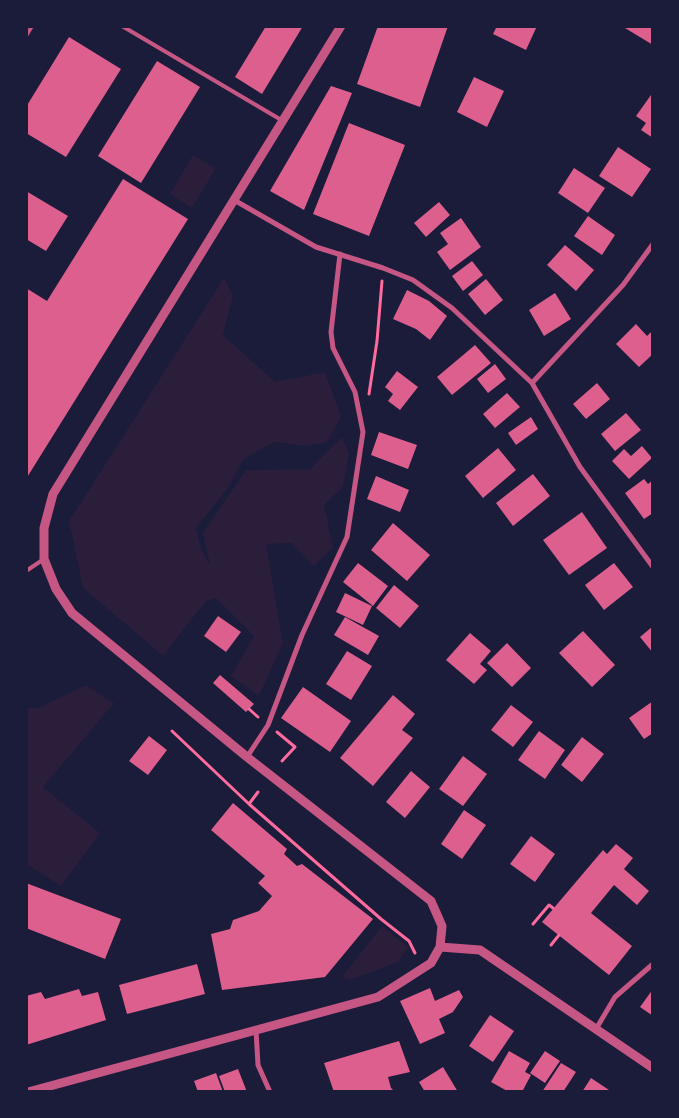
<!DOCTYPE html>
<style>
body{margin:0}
#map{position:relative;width:679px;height:1118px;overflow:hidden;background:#1b1b3a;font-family:Barlow,sans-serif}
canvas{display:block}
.frame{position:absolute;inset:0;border:28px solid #1b1b3a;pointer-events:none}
</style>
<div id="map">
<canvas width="679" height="1118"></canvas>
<div class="frame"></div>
</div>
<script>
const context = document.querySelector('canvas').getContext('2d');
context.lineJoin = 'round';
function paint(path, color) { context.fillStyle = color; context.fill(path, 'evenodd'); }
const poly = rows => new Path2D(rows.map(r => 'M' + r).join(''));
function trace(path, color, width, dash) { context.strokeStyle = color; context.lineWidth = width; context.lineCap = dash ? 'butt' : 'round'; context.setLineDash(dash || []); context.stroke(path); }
paint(poly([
 [193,155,216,168,192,208,170,194],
 [224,278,233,296,223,335,275,382,325,372,341,417,327,442,305,446,274,442,243,460,228,488,196,528,201,549,210,565,203,533,246,470,310,469,342,437,349,454,343,487,324,505,333,547,314,566,291,543,266,544,283,643,259,696,231,676,254,636,216,598,206,601,163,656,83,588,69,521],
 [86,685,114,703,43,787,100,833,61,886,26,864,26,708,38,708],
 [382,926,408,947,398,962,350,980,342,977]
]), '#2a1e3b');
paint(poly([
 [266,26,303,26,262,94,235,77],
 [378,26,448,26,420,107,357,84],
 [497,26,537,26,526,50,493,34],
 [626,26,653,26,653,45,625,28],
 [69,37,121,69,66,157,26,133,26,107],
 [157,61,200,87,141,183,98,156],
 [474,77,504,91,487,127,457,112],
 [331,86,352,93,304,210,270,191],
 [651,95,653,96,653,138,641,130,646,123,636,116],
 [349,123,405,145,369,236,313,214],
 [618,147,651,169,632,197,599,176],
 [574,168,605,188,588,213,558,193],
 [123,179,188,219,26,479,26,288,47,301],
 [26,191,68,216,46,251,26,239],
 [439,202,450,215,426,237,414,223],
 [588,216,615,235,602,255,574,236],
 [461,218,481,247,450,270,437,252,448,244,440,233],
 [565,245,594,270,576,291,547,265],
 [472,261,483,275,463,291,452,276],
 [486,279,503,300,485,315,468,294],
 [407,290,429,301,447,316,430,340,416,329,393,319],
 [555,293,571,319,544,336,529,310],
 [636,324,647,336,653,330,653,354,639,367,616,344],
 [475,345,491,363,452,395,437,377],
 [495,364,506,379,488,393,477,379],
 [397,371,418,387,400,410,388,401,393,394,385,387],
 [597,383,610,399,586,419,573,404],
 [507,393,520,407,495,428,483,414],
 [626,413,641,430,615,451,601,434],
 [531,417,538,429,516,445,508,433],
 [379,432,417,445,408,469,371,455],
 [642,446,652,458,629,479,612,461,624,449,631,456],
 [498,448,516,470,483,498,465,476],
 [533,474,550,496,513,526,496,503],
 [376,476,409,490,400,512,367,499],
 [644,479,648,484,653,480,653,513,644,519,625,493],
 [582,512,607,548,569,575,543,540],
 [393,523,430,555,407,581,371,550],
 [358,563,388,586,373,606,343,582],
 [614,563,633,587,604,610,585,585],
 [394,585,419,606,400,628,376,608],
 [345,593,372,606,363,625,336,612],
 [218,616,241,632,226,652,204,636],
 [345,617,379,636,368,655,334,635],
 [653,626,653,653,640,637],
 [583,631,615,665,592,687,559,653],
 [470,633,491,651,480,664,487,670,474,684,446,660],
 [507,643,531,668,512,687,487,663],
 [347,651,372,666,351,700,326,684],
 [220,675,254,704,246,712,213,683],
 [303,687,351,721,330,752,281,718],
 [393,695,415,714,402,730,413,738,373,786,340,758],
 [653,701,653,733,644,739,629,718],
 [511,705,533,722,513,747,491,730],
 [539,731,565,750,545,779,518,760],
 [149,736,167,750,148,775,129,761],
 [582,737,604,754,582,782,561,765],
 [463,756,487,774,463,806,439,789],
 [411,771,430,787,405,818,386,802],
 [233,803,287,849,284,854,297,866,302,864,373,919,325,977,222,990,211,934,230,929,233,920,259,911,272,896,258,883,265,876,211,830],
 [464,810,486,825,462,859,441,844],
 [531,836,555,854,535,882,510,864],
 [616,844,633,858,624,869,649,891,637,905,614,885,591,913,632,946,609,975,542,922,603,850,607,854],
 [26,883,121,919,105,959,26,928],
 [197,964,205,994,127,1014,119,985],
 [430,988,435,1001,459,990,463,997,453,1012,439,1019,445,1033,420,1044,400,1001],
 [79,989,82,996,98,992,106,1020,26,1045,26,996,41,992,45,999],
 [653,989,653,1016,640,1007],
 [490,1015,514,1031,493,1062,469,1046],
 [399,1041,410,1072,388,1077,391,1088,395,1092,334,1092,324,1063],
 [509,1051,530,1063,525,1072,531,1075,522,1092,509,1092,491,1082],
 [545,1051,560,1061,545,1083,530,1073],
 [561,1063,576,1072,563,1092,542,1092],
 [443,1067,458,1092,425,1092,419,1082],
 [238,1069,247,1092,225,1092,219,1076],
 [216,1073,223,1092,198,1092,194,1081],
 [591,1078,612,1092,582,1092]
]), '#dd5f8e');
trace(poly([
 [369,394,377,341,382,281],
 [249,709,258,717],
 [172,731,249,804],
 [277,732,295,747,282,761],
 [258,792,249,804,381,919,409,941,415,953],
 [533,924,549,905,553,908],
 [551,945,559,935]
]), '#ff6b9d', 3);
trace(poly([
 [122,26,283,121],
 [26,36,32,26],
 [26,571,44,559]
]), '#c65784', 4);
trace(poly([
 [234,200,316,247,383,268,413,280,452,308,532,383,580,467,653,567],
 [532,383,623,285,653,244],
 [247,757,268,725,302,635,347,537,363,432,355,392,333,348,331,332,340,254],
 [596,1029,615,997,653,964],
 [256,1030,258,1065,270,1092]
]), '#c65784', 5);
trace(poly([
 [341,26,53,494,44,528,44,559,56,589,72,613,247,757,431,901,442,926,440,947,480,950,653,1068],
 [28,1092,378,997,431,963,440,947]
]), '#c65784', 9);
</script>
